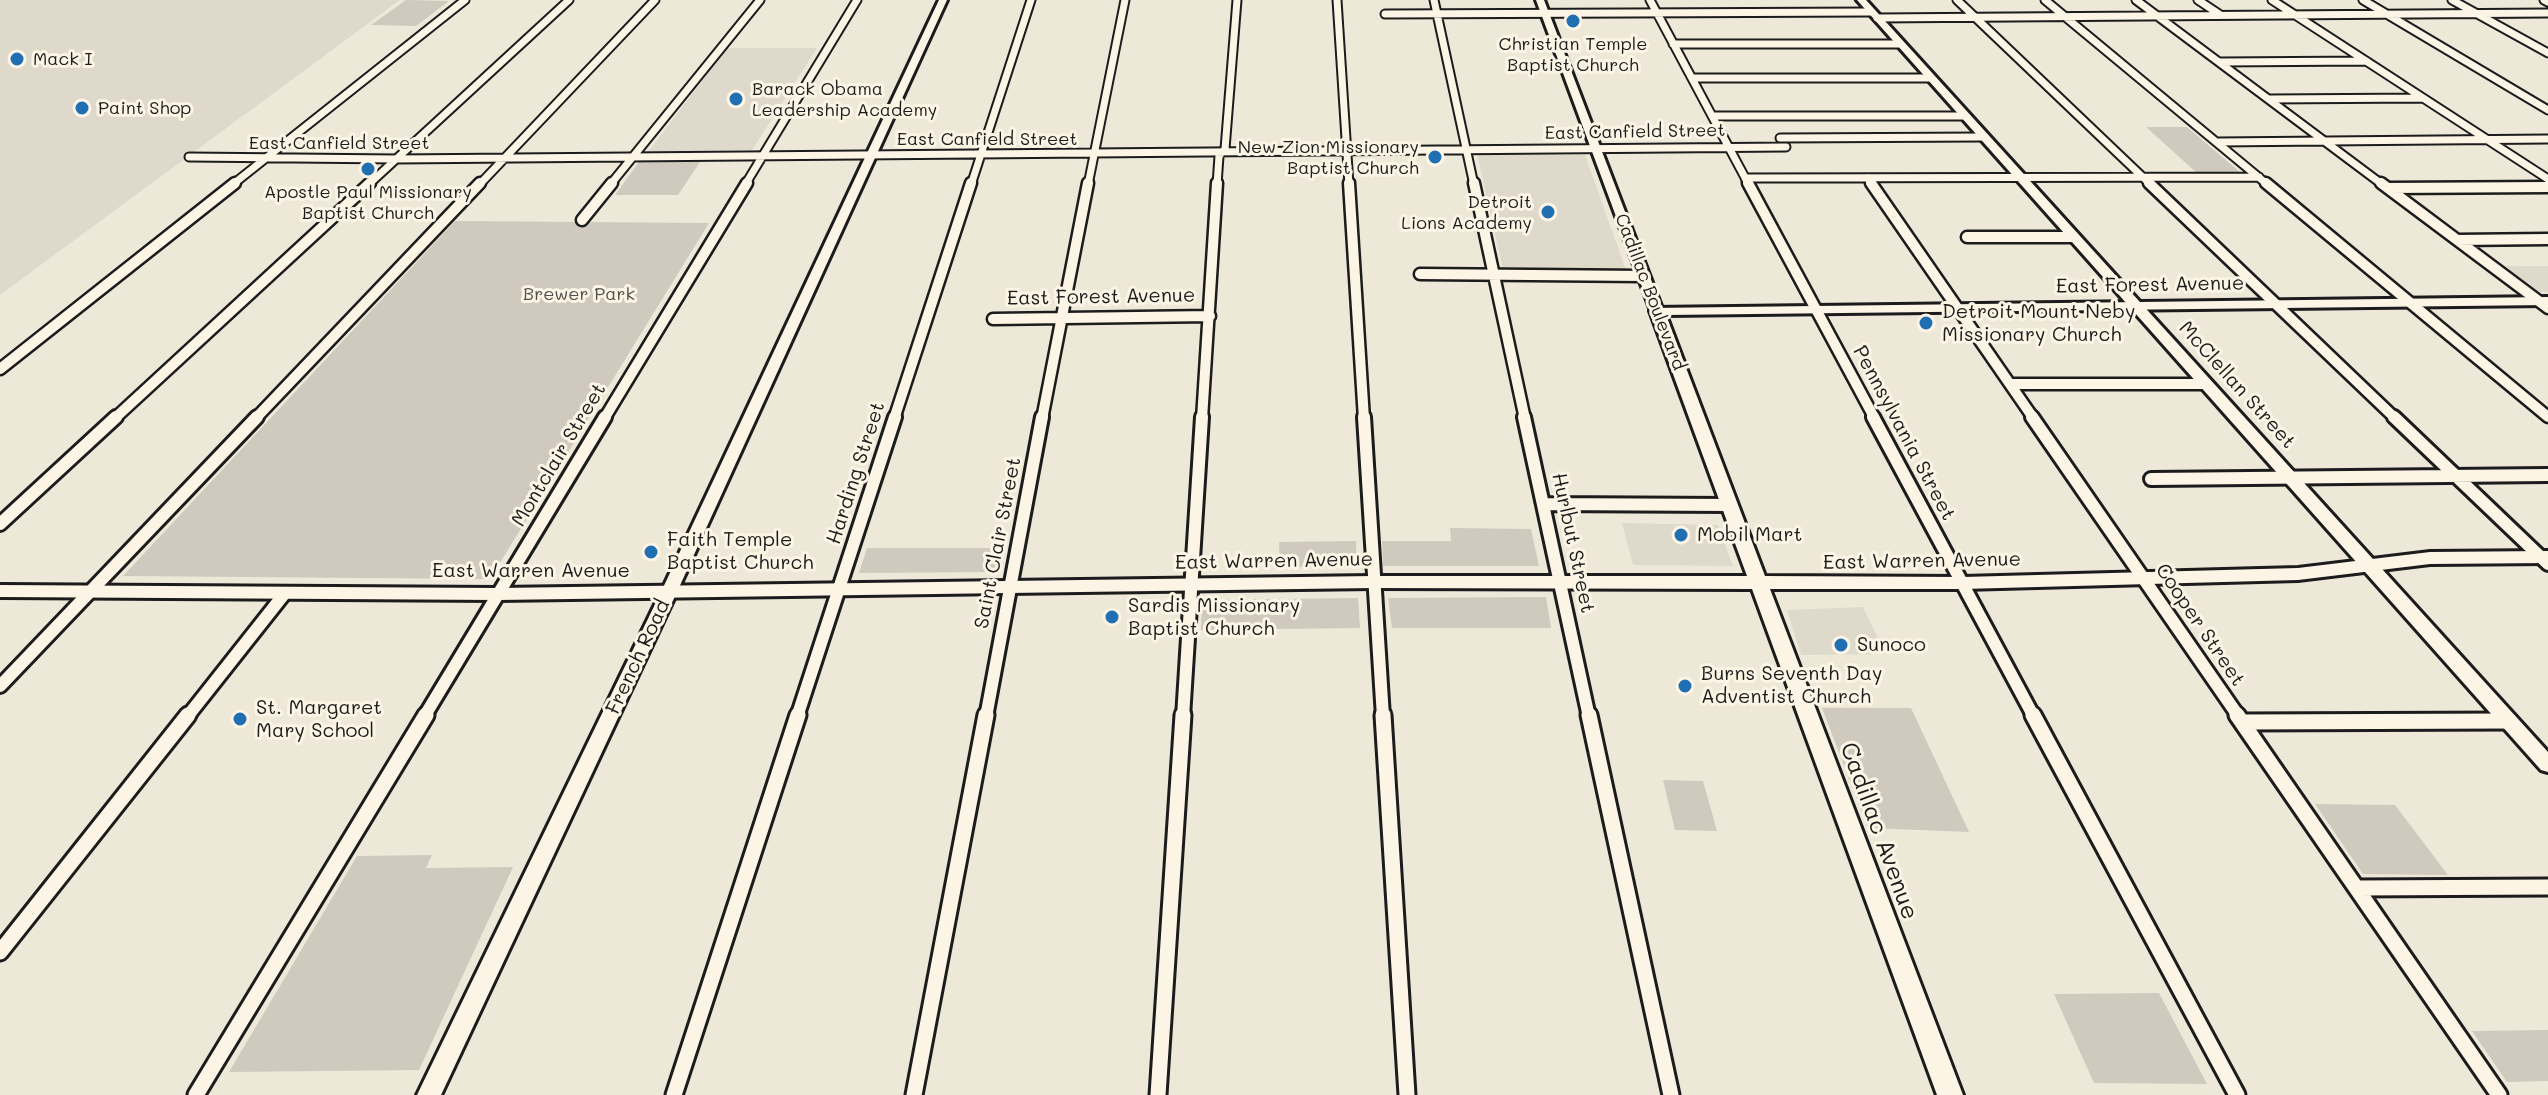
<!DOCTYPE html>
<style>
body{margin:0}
canvas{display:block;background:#eee8d9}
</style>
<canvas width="2548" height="1095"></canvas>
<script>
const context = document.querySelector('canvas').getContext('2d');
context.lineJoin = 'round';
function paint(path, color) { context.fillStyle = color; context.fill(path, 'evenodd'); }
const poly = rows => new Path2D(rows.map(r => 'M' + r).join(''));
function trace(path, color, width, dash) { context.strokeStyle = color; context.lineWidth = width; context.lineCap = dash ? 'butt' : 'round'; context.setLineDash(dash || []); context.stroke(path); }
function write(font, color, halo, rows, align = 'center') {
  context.font = font + ' Mali,sans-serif'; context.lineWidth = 6; context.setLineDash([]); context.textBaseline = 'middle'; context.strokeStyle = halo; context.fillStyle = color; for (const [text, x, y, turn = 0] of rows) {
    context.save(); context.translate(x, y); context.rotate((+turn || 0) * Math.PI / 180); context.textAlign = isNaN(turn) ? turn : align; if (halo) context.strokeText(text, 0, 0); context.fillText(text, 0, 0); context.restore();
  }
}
paint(poly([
 [0,0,400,0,0,295],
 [727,48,817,48,752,150,648,152],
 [1477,154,1585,155,1626,270,1503,269],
 [2505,266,2548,266,2548,292,2540,292],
 [1622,523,1718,525,1733,566,1633,565],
 [1863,607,1886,654,1801,655,1787,610]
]), '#ded9cb');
paint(poly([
 [406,0,449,1,416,26,371,25],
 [2146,127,2187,127,2241,173,2198,174],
 [639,162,700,162,678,195,615,195],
 [455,221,709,223,490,579,123,576],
 [1450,528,1531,529,1539,566,1383,566,1382,541,1451,541],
 [1356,541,1357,566,1280,567,1279,542],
 [867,548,1001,548,995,572,859,573],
 [1546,597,1551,628,1392,628,1388,598],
 [1358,598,1360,628,1201,630,1202,600],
 [1822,708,1911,708,1969,832,1868,828],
 [1663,780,1703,781,1717,831,1675,830],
 [2315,804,2395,805,2448,875,2363,874],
 [432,855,426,868,513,867,419,1070,229,1072,357,856],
 [2159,993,2207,1084,2094,1083,2054,994],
 [2548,1030,2548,1081,2507,1082,2472,1031]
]), '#cfcabd');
const minorFar3 = poly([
 [1337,0,1349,185],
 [1434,0,1474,185],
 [1650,0,1749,185],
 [1957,0,2151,185],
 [2045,0,2268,185],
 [2136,0,2383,185],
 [2198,0,2219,14],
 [2272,0,2548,179],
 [2363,0,2548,110],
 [2452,0,2548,53],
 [2544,0,2548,2],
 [1385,14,1871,12],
 [1877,18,2548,13],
 [1673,44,1900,44],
 [2220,62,2366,61],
 [1692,78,1931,78],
 [2269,99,2423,98],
 [1713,116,1965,116],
 [1780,138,1983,137],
 [2217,142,2548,139],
 [189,157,397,159,1786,147],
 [1745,178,2259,177],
 [1868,178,1873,185],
 [232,185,465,0],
 [368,185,569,0],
 [479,185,655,0],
 [610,185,760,0],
 [745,185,857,0],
 [971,185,1031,0],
 [1088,185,1125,0],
 [1217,185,1219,156,1225,149,1237,0]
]);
const minorFar2 = poly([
 [1349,183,1364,419],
 [1474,183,1525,419],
 [1748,183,1875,419],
 [1871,183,2034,419],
 [2149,183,2396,419],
 [2266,183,2548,417],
 [2381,183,2548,308],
 [2388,188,2548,187],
 [582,220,612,183],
 [1967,237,2074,237],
 [2457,240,2548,239],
 [1420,274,1644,276],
 [993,319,1210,316],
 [0,369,235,183],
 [2010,384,2206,384],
 [114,419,370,183],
 [255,419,480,183],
 [604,419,747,183],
 [894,419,971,183],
 [1042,419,1088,183],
 [1202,419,1217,183]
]);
const minorFar1 = poly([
 [1364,417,1383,717],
 [1524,417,1589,717],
 [1873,417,2034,717],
 [2032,417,2239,717],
 [2394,417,2548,564],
 [2151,479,2548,475],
 [1544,504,1729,505],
 [0,524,116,417],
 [0,686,257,417],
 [187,717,285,593],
 [424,717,605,417],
 [797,717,895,417],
 [986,717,1042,417],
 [1183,717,1202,417]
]);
const minor = poly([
 [1383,715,1407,1095],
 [1589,715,1671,1095],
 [2033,715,2237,1095],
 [2237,715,2499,1095],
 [2242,722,2509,721],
 [2357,888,2548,887],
 [0,952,188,715],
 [196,1095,426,715],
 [674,1095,798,715],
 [914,1095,986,715],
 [1158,1095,1183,715]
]);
const tertiary = poly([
 [939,0,947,0,677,592,441,1095,417,1095,661,592,939,0],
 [1536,0,1544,0,1663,311,1662,314,1652,314,1651,311,1536,0],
 [1857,0,1866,0,2548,752,2548,772,2541,770,1857,0]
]);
const secondary = poly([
 [2548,297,2548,305,1666,315,1765,576,1963,577,2298,568,2430,552,2548,551,2548,563,2430,564,2298,580,1963,589,1770,589,1963,1095,1937,1095,1752,589,1373,588,498,600,0,597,0,585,498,588,1373,576,1747,576,1650,311,1652,308,2548,297]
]);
trace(minorFar3, '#1c1c1c', 11);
trace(minorFar2, '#1c1c1c', 15);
trace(minorFar1, '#1c1c1c', 18);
trace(minor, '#1c1c1c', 21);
trace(tertiary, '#1c1c1c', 6);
trace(secondary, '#1c1c1c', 6);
trace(minorFar3, '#fcf5e5', 7);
trace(minorFar2, '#fcf5e5', 10);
trace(minorFar1, '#fcf5e5', 12);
trace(minor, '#fcf5e5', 15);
paint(tertiary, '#fcf5e5');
paint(secondary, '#fcf5e5');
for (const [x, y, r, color] of [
 [1573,21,8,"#1f6fb2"],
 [17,59,8,"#1f6fb2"],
 [736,99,8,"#1f6fb2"],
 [82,108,8,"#1f6fb2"],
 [1435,157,8,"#1f6fb2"],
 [368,169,8,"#1f6fb2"],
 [1548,212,8,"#1f6fb2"],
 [1926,323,8,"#1f6fb2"],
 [1681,535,8,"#1f6fb2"],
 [651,552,8,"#1f6fb2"],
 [1112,617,8,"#1f6fb2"],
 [1841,645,8,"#1f6fb2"],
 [1685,686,8,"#1f6fb2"],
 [240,719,8,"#1f6fb2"]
]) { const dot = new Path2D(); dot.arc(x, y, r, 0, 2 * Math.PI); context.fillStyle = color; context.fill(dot); trace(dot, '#fcf5e5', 3); }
write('18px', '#1c1c1c', '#fcf5e5', [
 ["Christian Temple",1573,44,"center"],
 ["Baptist Church",1573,65,"center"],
 ["Mack I",33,59],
 ["Barack Obama",752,89],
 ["Leadership Academy",752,110],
 ["Paint Shop",98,108],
 ["New Zion Missionary",1419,147,"right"],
 ["Baptist Church",1419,168,"right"],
 ["Apostle Paul Missionary",368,192,"center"],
 ["Baptist Church",368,213,"center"],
 ["Detroit",1532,202,"right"],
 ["Lions Academy",1532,223,"right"]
], 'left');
write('18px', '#1c1c1c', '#fcf5e5', [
 ["East Canfield Street",1635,132,-1],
 ["East Canfield Street",987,139],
 ["East Canfield Street",339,143],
 ["Cadillac Boulevard",1650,292,69]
]);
write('18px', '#52504c', '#fcf5e5', [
 ["Brewer Park",579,294]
]);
write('20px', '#1c1c1c', '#fcf5e5', [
 ["East Forest Avenue",2150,285,-1],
 ["East Forest Avenue",1101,297,-1],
 ["McClellan Street",2237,385,48],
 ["Pennsylvania Street",1904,433,62],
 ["Montclair Street",559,455,-59],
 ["Harding Street",856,473,-72],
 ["Saint Clair Street",998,543,-79],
 ["Hurlbut Street",1573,543,78],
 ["East Warren Avenue",1274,561,-1],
 ["East Warren Avenue",1922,561,-1],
 ["East Warren Avenue",531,571],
 ["Cooper Street",2200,625,56],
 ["French Road",638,657,-65]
]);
write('20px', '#1c1c1c', '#fcf5e5', [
 ["Detroit Mount Neby",1942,312],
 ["Missionary Church",1942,335],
 ["Mobil Mart",1697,535],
 ["Faith Temple",667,540],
 ["Baptist Church",667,563],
 ["Sardis Missionary",1128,606],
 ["Baptist Church",1128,629],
 ["Sunoco",1857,645],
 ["Burns Seventh Day",1701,674],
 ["Adventist Church",1701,697],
 ["St. Margaret",256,708],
 ["Mary School",256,731]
], 'left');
write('24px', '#1c1c1c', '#fcf5e5', [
 ["Cadillac Avenue",1879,831,70]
]);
</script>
